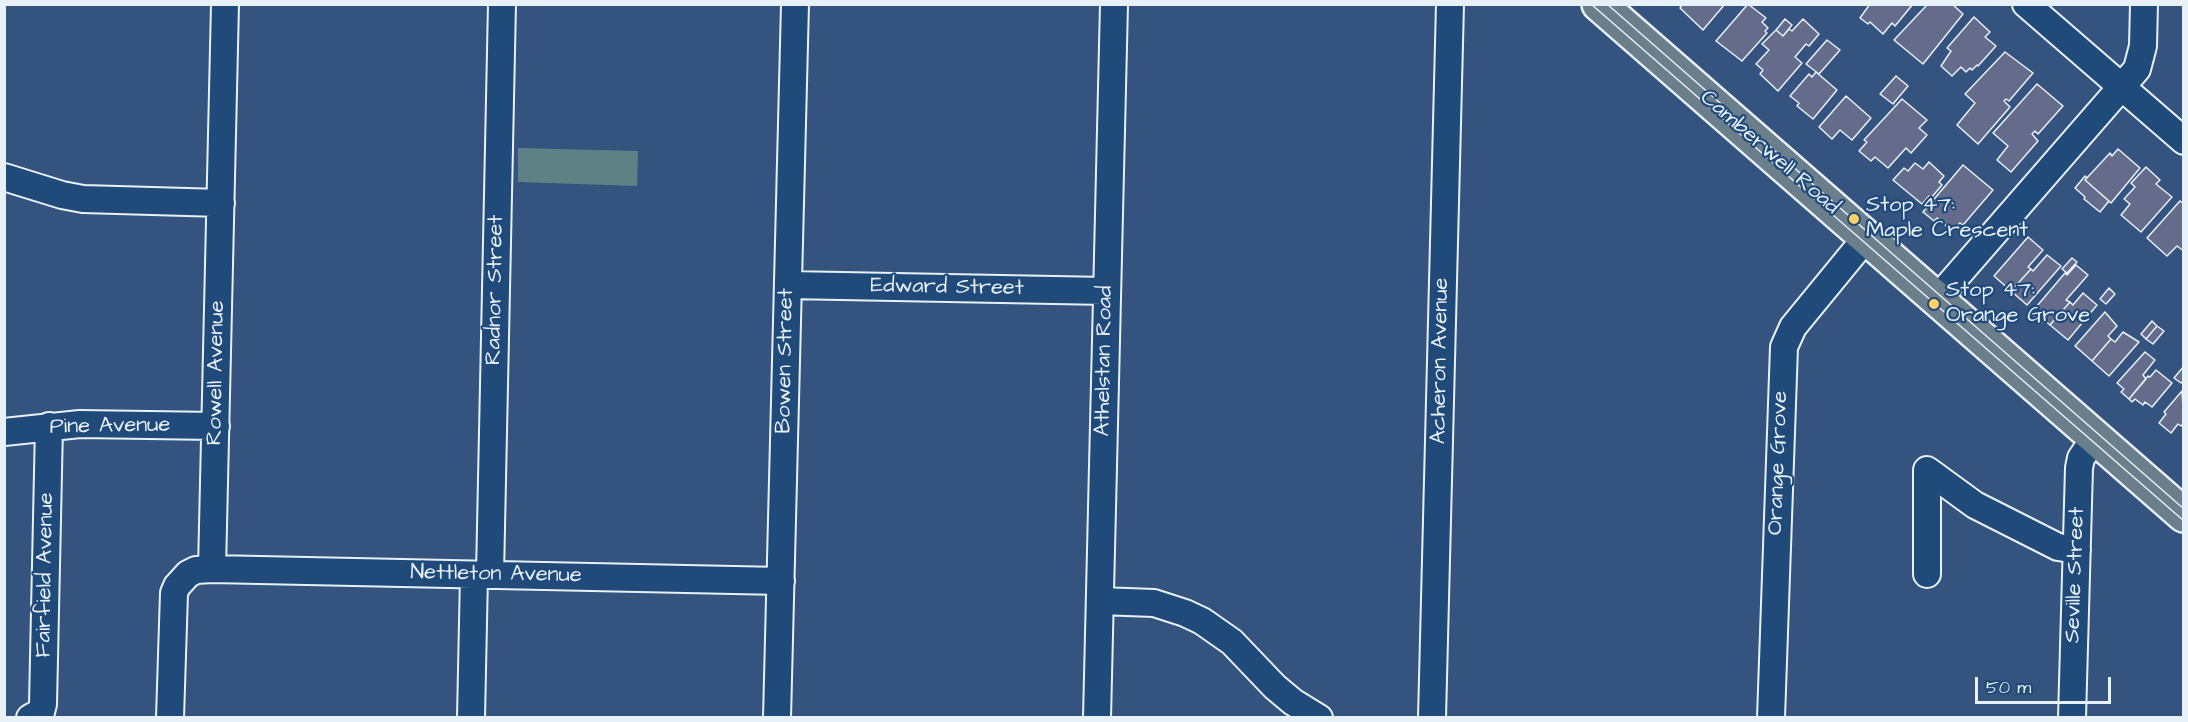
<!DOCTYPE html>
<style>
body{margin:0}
#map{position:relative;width:2188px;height:722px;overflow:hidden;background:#34547f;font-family:"Architects Daughter",sans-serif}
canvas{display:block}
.frame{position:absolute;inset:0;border:6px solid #e8f1f8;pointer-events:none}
.scale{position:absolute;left:1975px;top:677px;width:136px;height:27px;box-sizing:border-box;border:3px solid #e8f1f8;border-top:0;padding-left:8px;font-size:18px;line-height:21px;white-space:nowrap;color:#e8f1f8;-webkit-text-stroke:4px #1f4a7a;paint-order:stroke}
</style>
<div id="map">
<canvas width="2188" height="722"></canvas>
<div class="frame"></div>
<div class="scale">50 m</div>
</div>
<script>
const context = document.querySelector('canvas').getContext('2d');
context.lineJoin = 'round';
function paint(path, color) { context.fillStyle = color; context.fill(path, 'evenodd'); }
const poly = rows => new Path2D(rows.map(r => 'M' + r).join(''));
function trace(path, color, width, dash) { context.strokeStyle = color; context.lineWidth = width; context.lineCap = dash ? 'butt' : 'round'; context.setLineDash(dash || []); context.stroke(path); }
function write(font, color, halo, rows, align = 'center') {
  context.font = font + ' "Architects Daughter",sans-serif'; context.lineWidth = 4.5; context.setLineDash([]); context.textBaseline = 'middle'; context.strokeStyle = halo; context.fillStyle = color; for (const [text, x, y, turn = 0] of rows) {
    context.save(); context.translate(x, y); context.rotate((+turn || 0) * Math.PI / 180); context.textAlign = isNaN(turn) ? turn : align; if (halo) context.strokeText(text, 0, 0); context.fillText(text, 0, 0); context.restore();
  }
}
paint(poly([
 [518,148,638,151,637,186,518,182]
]), '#5e8186');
const building = poly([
 [1683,4,1725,4,1703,30,1680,8,1683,4],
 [1748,4,1766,18,1762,22,1768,28,1765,31,1767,33,1742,61,1716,41,1748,4],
 [1870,4,1913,4,1895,26,1892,23,1883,34,1870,22,1868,24,1860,18,1870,4],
 [1923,4,1952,4,1963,14,1923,64,1894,40,1926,6,1923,4],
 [1974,17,1990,32,1985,37,1996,46,1978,66,1977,65,1972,70,1970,68,1966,72,1961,67,1952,76,1941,66,1951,51,1947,48,1974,17],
 [1785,19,1792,25,1783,36,1776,30,1785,19],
 [1803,19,1819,34,1809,46,1806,44,1795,57,1802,63,1778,91,1760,74,1763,70,1756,64,1769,50,1762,44,1776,30,1783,36,1789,29,1792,31,1803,19],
 [1827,40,1840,50,1819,74,1806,64,1827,40],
 [2005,52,2033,73,2009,101,2006,99,2004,101,2010,107,1978,144,1957,125,1975,103,1965,94,2005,52],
 [1816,72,1837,90,1813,119,1797,106,1799,103,1790,96,1809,74,1812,77,1816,72],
 [1896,76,1908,86,1893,104,1880,94,1896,76],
 [2037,84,2063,106,2038,134,2035,131,2032,134,2038,141,2011,172,1997,160,2008,146,1993,133,2037,84],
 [1846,96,1871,118,1852,140,1840,130,1832,139,1819,127,1846,96],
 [1902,99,1927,120,1919,128,1927,135,1911,153,1906,148,1888,168,1875,157,1871,161,1859,151,1867,142,1864,140,1902,99],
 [2118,149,2140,168,2111,203,2085,180,2110,153,2112,156,2118,149],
 [1929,162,1944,176,1939,182,1942,185,1931,198,1929,196,1922,204,1893,180,1904,168,1908,171,1915,163,1923,169,1929,162],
 [1963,165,1993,190,1963,225,1960,223,1952,231,1937,218,1934,221,1923,212,1963,165],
 [2146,167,2160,180,2156,184,2172,197,2141,232,2121,215,2130,204,2124,199,2135,187,2131,183,2146,167],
 [2085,176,2087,178,2085,180,2109,201,2100,212,2084,199,2085,197,2075,188,2085,176],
 [2180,201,2184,204,2184,251,2177,246,2167,256,2147,238,2180,201],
 [2028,237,2043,250,2028,267,2031,269,2011,291,1994,276,2028,237],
 [2047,255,2061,266,2027,305,2011,291,2031,269,2033,271,2047,255],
 [2072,258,2077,262,2067,273,2062,269,2072,258],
 [2076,265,2088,275,2066,300,2070,302,2050,325,2044,320,2041,323,2031,313,2065,273,2067,275,2076,265],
 [2109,288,2115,294,2106,304,2100,299,2109,288],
 [2083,293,2097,305,2068,340,2050,325,2070,302,2073,305,2083,293],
 [2105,312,2117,326,2108,336,2111,339,2092,361,2075,346,2105,312],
 [2152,321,2157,326,2146,339,2141,334,2152,321],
 [2157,326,2164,331,2153,344,2146,339,2157,326],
 [2123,332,2139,342,2109,376,2092,361,2111,339,2115,342,2123,332],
 [2145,352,2155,360,2143,375,2146,379,2129,399,2121,392,2124,389,2117,383,2145,352],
 [2184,366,2184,380,2181,383,2174,378,2184,366],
 [2156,370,2172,383,2152,407,2145,402,2143,405,2135,399,2132,402,2129,399,2148,376,2150,377,2156,370],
 [2182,391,2184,423,2181,426,2178,424,2171,433,2159,423,2166,414,2164,412,2182,391]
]);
paint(building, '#656c8b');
trace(building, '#e8f1f8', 1.5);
const minor = poly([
 [2026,4,2184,141],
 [4,177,62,195,83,199,221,203],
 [788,285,1107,291],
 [1936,300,2137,69,2143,46,2144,4],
 [4,432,80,424,216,426],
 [212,569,781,581],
 [1927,574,1927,470,1975,505,2058,547,2077,550],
 [490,575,502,4],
 [1100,601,1154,603,1185,613,1202,621,1232,642,1275,687,1293,702,1319,718],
 [30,718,41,712,43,704,49,426],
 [170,718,174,593,177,586,188,574,196,570,212,569,225,4],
 [471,718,474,575],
 [777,718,795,4],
 [1097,718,1114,4],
 [1432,718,1450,4],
 [1771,718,1784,347,1793,327,1866,238],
 [2072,718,2079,468,2081,458,2095,438]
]);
const major = poly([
 [1599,4,2184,515]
]);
trace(minor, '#e8f1f8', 30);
trace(major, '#e8f1f8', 38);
trace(minor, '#1f4a7a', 26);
trace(major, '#6b7e8b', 33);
trace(poly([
 [1591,4,2184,521],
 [1607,4,2184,509]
]), '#e8f1f8', 1.5);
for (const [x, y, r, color] of [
 [1854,219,6,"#ffd166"],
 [1934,304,6,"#ffd166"]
]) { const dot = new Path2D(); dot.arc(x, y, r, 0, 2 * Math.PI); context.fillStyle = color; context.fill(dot); trace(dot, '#1f4a7a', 2); }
write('22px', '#e8f1f8', '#1f4a7a', [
 ["Camberwell Road",1769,153,41],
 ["Edward Street",947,288,1],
 ["Radnor Street",496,290,-89],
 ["Bowen Street",786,361,-89],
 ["Athelstan Road",1105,361,-89],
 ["Acheron Avenue",1441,361,-89],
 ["Rowell Avenue",217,373,-89],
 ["Pine Avenue",110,427,-1],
 ["Orange Grove",1779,463,-88],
 ["Fairfield Avenue",46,575,-89],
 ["Nettleton Avenue",496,575,1],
 ["Seville Street",2076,575,-88]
]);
write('22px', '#e8f1f8', '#1f4a7a', [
 ["Stop 47:",1866,206],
 ["Maple Crescent",1866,231],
 ["Stop 47:",1946,291],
 ["Orange Grove",1946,316]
], 'left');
</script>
